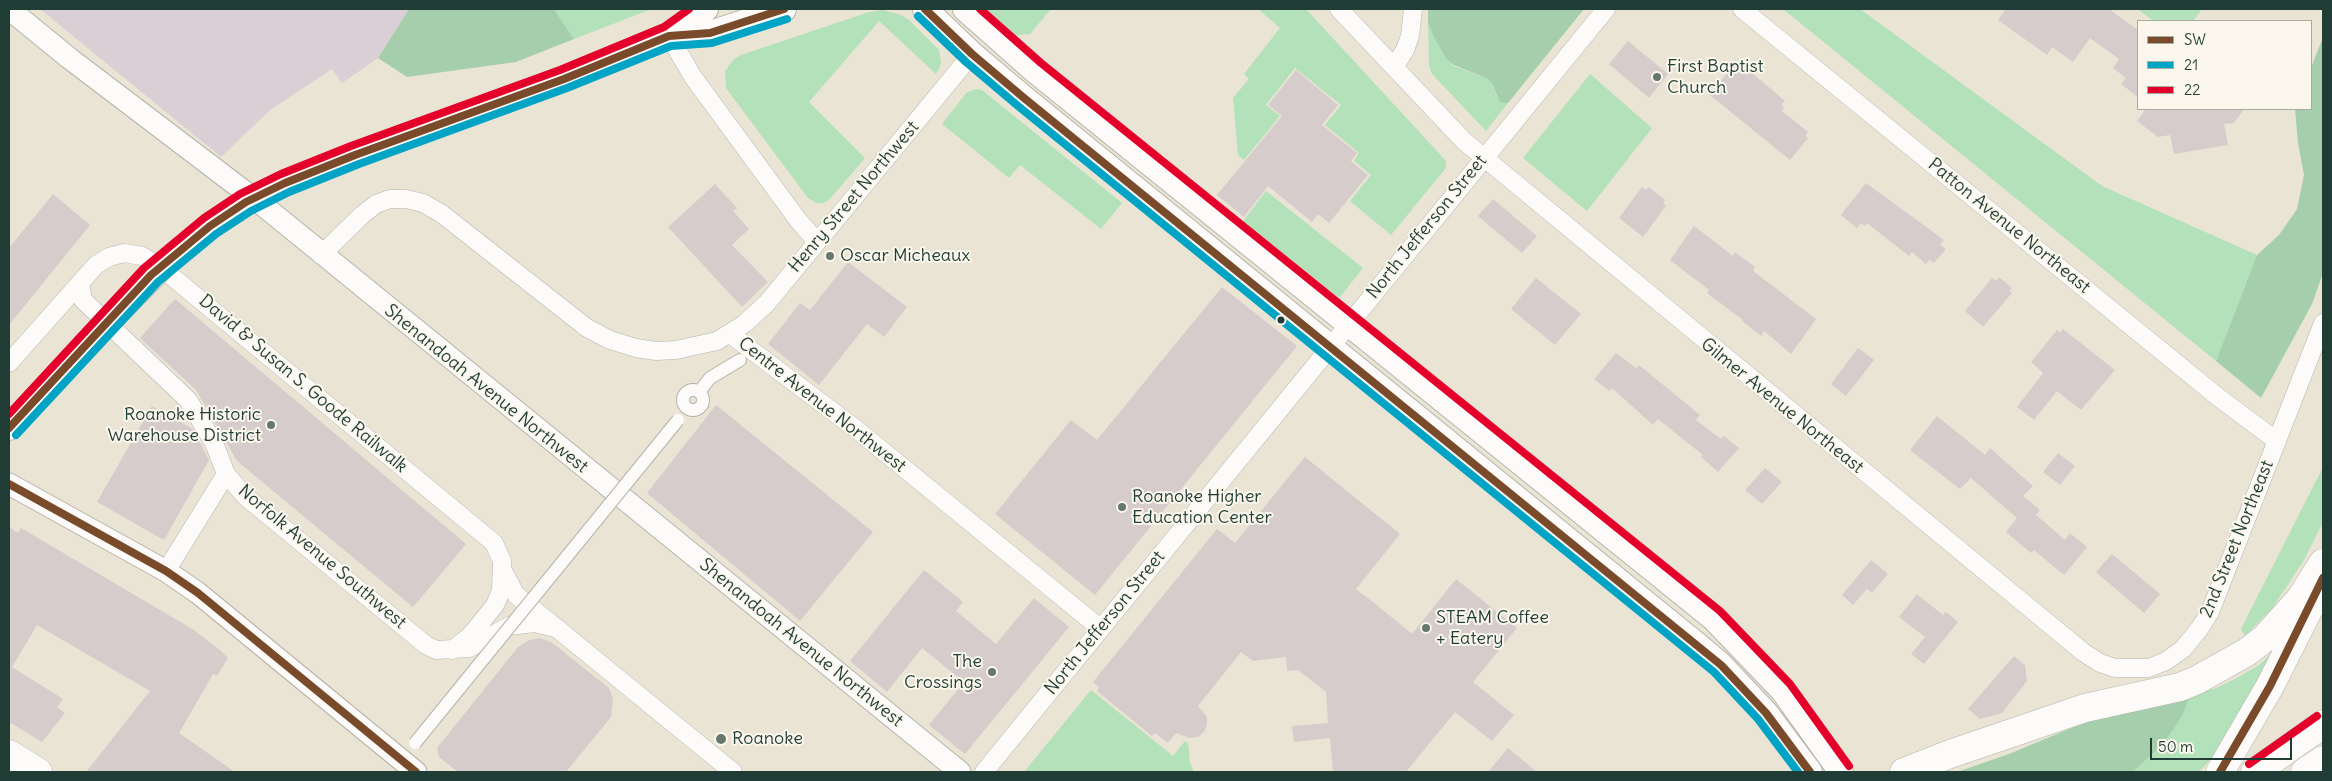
<!DOCTYPE html>
<style>
body{margin:0}
#map{position:relative;width:2332px;height:781px;overflow:hidden;background:#eae4d5;font-family:Delius,sans-serif}
canvas{display:block}
.frame{position:absolute;inset:0;border:10px solid #1f3d34;pointer-events:none}
.legend{position:absolute;left:2137px;top:20px;width:175px;height:90px;box-sizing:border-box;background:#fbf7ec;border:1px solid #a3ada2;margin:0;padding:6px 9px;list-style:none;font-size:15px;color:#1f3d34}
.legend li{display:flex;align-items:center;gap:10px;height:25px}
.legend b{width:25px;border:1px solid #a3ada2}
.scale{position:absolute;left:2150px;top:738px;width:142px;height:22px;box-sizing:border-box;border:2px solid #1f3d34;border-top:0;padding-left:6px;font-size:15px;line-height:18px;white-space:nowrap;color:#1f3d34;-webkit-text-stroke:4px #fbf7ec;paint-order:stroke}
</style>
<div id="map">
<canvas width="2332" height="781"></canvas>
<div class="frame"></div>
<ul class="legend">
<li><b style="height:6px;background:#7a4b2a"></b>SW</li>
<li><b style="height:6px;background:#02a4c6"></b>21</li>
<li><b style="height:6px;background:#e4002b"></b>22</li>
</ul>
<div class="scale">50 m</div>
</div>
<script>
const context = document.querySelector('canvas').getContext('2d');
context.lineJoin = 'round';
function paint(path, color) { context.fillStyle = color; context.fill(path, 'evenodd'); }
const poly = rows => new Path2D(rows.map(r => 'M' + r).join(''));
function trace(path, color, width, dash) { context.strokeStyle = color; context.lineWidth = width; context.lineCap = dash ? 'butt' : 'round'; context.setLineDash(dash || []); context.stroke(path); }
function write(font, color, halo, rows, align = 'center') {
  context.font = font + ' Delius,sans-serif'; context.lineWidth = 4; context.setLineDash([]); context.textBaseline = 'middle'; context.strokeStyle = halo; context.fillStyle = color; for (const [text, x, y, turn = 0] of rows) {
    context.save(); context.translate(x, y); context.rotate((+turn || 0) * Math.PI / 180); context.textAlign = isNaN(turn) ? turn : align; if (halo) context.strokeText(text, 0, 0); context.fillText(text, 0, 0); context.restore();
  }
}
paint(poly([
 [40,9,409,9,378,58,342,83,332,69,270,110,221,157]
]), '#dacfd4');
paint(poly([
 [554,9,652,9,574,39],
 [986,9,1051,9,1030,34,1016,35],
 [1258,9,1306,9,1446,161,1446,168,1391,235,1350,201,1371,175,1354,161,1359,153,1325,125,1341,105,1295,68,1266,105,1280,116,1244,160,1238,155,1233,98,1249,79,1244,74,1280,28],
 [1783,9,1860,9,2102,186,2257,255,2216,361],
 [2137,9,2202,9,2193,21,2154,21],
 [883,10,901,15,909,20,939,50,941,63,939,69,936,74,879,21,809,102,865,158,829,200,823,203,816,203,808,198,726,88,725,71,734,59,741,55,869,12],
 [1428,22,1447,60,1454,66,1488,79,1493,85,1497,97,1503,103,1508,103,1486,131,1432,74,1429,65],
 [1590,74,1652,128,1587,211,1523,158],
 [977,89,982,90,1122,203,1101,229,1020,165,1009,178,942,124,967,92],
 [1266,191,1363,268,1339,298,1243,221],
 [2323,467,2323,522,2304,560,2273,607,2245,636,2241,629],
 [2283,643,2232,736,2199,772,2133,772,2161,746,2184,712,2190,696,2216,688,2237,678,2259,665],
 [1091,690,1173,756,1185,741,1188,743,1190,763,1194,772,1024,772]
]), '#b2e1ba');
paint(poly([
 [409,9,554,9,574,39,516,62,407,77,378,58],
 [1428,9,1584,9,1508,103,1503,103,1499,101,1493,85,1488,79,1454,65,1447,60,1434,37,1428,22],
 [2323,37,2323,273,2312,304,2261,398,2216,361,2257,255,2279,235,2297,209,2304,175,2298,143,2295,109,2311,109,2311,68],
 [2190,696,2184,712,2175,727,2161,746,2133,772,1957,772,2009,754,2088,721,2115,714,2147,709]
]), '#a5cfac');
paint(poly([
 [2006,9,2109,9,2138,30,2138,97,2121,84,2126,78,2113,68,2119,59,2090,38,2073,62,2052,47,2047,55,1998,20],
 [1628,41,1668,74,1649,98,1609,64],
 [1738,61,1785,101,1781,105,1784,107,1782,111,1808,132,1805,136,1808,138,1790,160,1710,95,1733,65,1734,66],
 [1296,70,1338,105,1322,125,1357,153,1351,161,1368,175,1329,223,1318,214,1312,222,1268,186,1244,217,1217,195,1282,116,1268,105],
 [2146,109,2244,109,2234,123,2224,124,2228,145,2174,154,2170,135,2158,137,2137,121],
 [1866,183,1944,240,1940,245,1946,249,1934,263,1929,260,1926,264,1912,252,1909,256,1867,223,1865,226,1861,223,1857,228,1841,215],
 [715,184,737,208,733,211,749,229,732,245,768,282,742,307,668,227],
 [1642,187,1646,190,1649,187,1665,200,1663,203,1666,206,1643,237,1619,218],
 [53,194,90,225,9,325,9,248],
 [1493,199,1537,236,1522,253,1478,216],
 [1694,226,1733,256,1735,252,1755,267,1753,271,1816,319,1791,354,1764,331,1761,336,1742,321,1743,320,1707,293,1709,290,1670,260],
 [848,262,907,307,884,337,867,324,819,385,768,344,800,303,810,310],
 [1999,277,2012,288,2009,292,2012,293,1983,327,1965,311,1992,278,1996,281],
 [1536,278,1581,314,1555,345,1511,309],
 [1222,287,1297,346,1095,595,995,514,1071,420,1097,440],
 [175,299,466,544,413,607,237,461,196,390,140,338],
 [2063,329,2115,370,2081,410,2057,391,2034,420,2017,407,2043,373,2031,362,2057,330,2060,333],
 [1858,348,1874,360,1846,396,1831,384],
 [1616,353,1636,368,1639,365,1700,415,1696,420,1721,439,1724,436,1739,448,1718,472,1701,457,1703,455,1658,419,1653,425,1612,388,1609,391,1594,379],
 [716,405,873,532,800,621,647,493],
 [152,406,193,429,209,460,164,540,97,502],
 [1937,416,1985,455,1990,448,2033,486,2023,496,2040,510,2036,515,2065,540,2070,533,2087,547,2064,575,2034,550,2031,553,2006,532,2017,518,1971,478,1960,489,1910,450],
 [2058,453,2075,466,2060,485,2043,472],
 [1305,457,1400,534,1356,589,1378,606,1412,634,1456,579,1517,628,1473,682,1514,715,1492,741,1455,712,1406,772,1333,772,1330,738,1294,742,1292,726,1328,723,1326,692,1298,670,1287,671,1286,657,1253,661,1241,652,1198,706,1207,717,1207,724,1204,732,1198,737,1190,738,1176,733,1168,743,1155,733,1152,736,1097,691,1099,687,1093,682,1217,529,1235,543],
 [1765,468,1782,482,1762,504,1745,490],
 [9,527,18,533,21,528,194,630,221,651,228,658,217,676,213,674,179,733,235,772,86,772,150,691,37,625,12,667,63,699,57,707,65,713,42,742,9,722],
 [2112,554,2160,594,2144,613,2096,572],
 [1871,560,1888,574,1872,593,1867,589,1853,605,1842,595],
 [924,570,963,602,956,611,996,644,1034,598,1069,627,965,754,929,725,964,682,922,648,887,692,850,661],
 [1917,594,1943,615,1946,612,1958,622,1924,664,1911,654,1925,637,1899,617],
 [540,638,551,642,609,688,613,699,611,717,566,772,458,772,439,757,437,748,518,647,529,640],
 [2014,656,2025,665,2027,681,2002,713,1980,719,1968,709],
 [1508,748,1537,772,1488,772]
]), '#d6cccb');
const pedestrian = poly([
 '683 400a10 10 0 1 1 20 0a10 10 0 1 1-20 0Z',
 [699,392,710,378,740,360]
]);
const minor = poly([
 [1339,9,1464,141,2083,652,2100,663,2115,668,2149,668,2166,661,2183,649,2200,628,2210,612,2323,323],
 [1742,9,2218,397,2277,441],
 [669,36,693,77,798,220,817,242],
 [1394,67,1405,50,1410,36,1413,9],
 [321,255,362,215,376,204,390,199,406,199,423,203,442,214,587,328,610,340,636,348,656,351,676,350,717,341,744,324,767,303,972,54],
 [80,283,83,300,188,400,214,443,226,474,246,497,426,645,436,650,469,648,509,626,535,623,559,629],
 [730,334,856,429,1100,628],
 [9,363,96,265,109,257,124,253,142,256,158,265,494,543,502,561,501,591,495,605,479,625,469,637,452,650],
 [166,571,226,474],
 [503,571,516,595,733,772],
 [984,772,1606,9]
]);
const tertiary = poly([
 [9,9,69,58,265,207,960,772],
 [9,484,166,571,198,593,416,772]
]);
const secondary = poly([
 [925,9,972,54,1024,98,1694,642,1721,665,1766,713,1810,772],
 [965,9,1035,71,1714,619,1783,691,1841,772],
 [669,36,710,33,784,9],
 [564,79,669,36,706,9],
 [9,428,92,338]
]);
const primary = poly([
 [9,754,38,772],
 [2255,772,2323,724],
 [2305,772,2323,760]
]);
const motorway = poly([
 [1904,772,1950,754,2085,708,2180,687,2197,680,2247,652,2265,638,2301,598,2323,563],
 [2220,772,2270,686,2315,597]
]);
trace(pedestrian, '#b5b4aa', 14);
trace(minor, '#b5b4aa', 19);
trace(tertiary, '#b5b4aa', 23);
trace(secondary, '#b5b4aa', 26);
trace(primary, '#b5b4aa', 29);
trace(motorway, '#b5b4aa', 29);
trace(pedestrian, '#fcfbf9', 12);
trace(minor, '#fcfbf9', 18);
trace(tertiary, '#fcfbf9', 21);
trace(secondary, '#fcfbf9', 24);
trace(primary, '#fcfbf9', 28);
trace(motorway, '#fcfbf9', 28);
const pedestrianBridge = poly([
 [415,743,678,420]
]);
const secondaryBridge = poly([
 [92,338,175,254,210,226,246,202,285,183,355,155,564,79]
]);
trace(pedestrianBridge, '#b5b4aa', 14, []);
trace(secondaryBridge, '#b5b4aa', 26, []);
trace(pedestrianBridge, '#fcfbf9', 12);
trace(secondaryBridge, '#fcfbf9', 24);
trace(poly([
 [925,9,972,54,1024,98,1721,665,1766,713,1810,772],
 [9,428,151,275,210,226,246,202,285,183,355,155,564,79,669,36,710,33,784,9],
 [9,484,166,571,198,593,416,772],
 [2220,772,2270,686,2323,578]
]), '#7a4b2a', 8);
trace(poly([
 [918,16,966,62,1018,106,1714,672,1758,719,1798,772],
 [16,435,158,282,216,234,251,211,289,192,359,164,567,88,671,46,712,43,787,19]
]), '#02a4c6', 8);
trace(poly([
 [980,9,1041,63,1720,611,1790,684,1849,766],
 [9,414,144,268,204,218,240,194,281,174,351,146,560,70,664,27,689,9],
 [2249,764,2317,716]
]), '#e4002b', 8);
for (const [x, y, r, color] of [
 [1657,77,5,"#66776c"],
 [830,256,5,"#66776c"],
 [1281,320,4.5,"#1f3d34"],
 [271,425,5,"#66776c"],
 [1122,507,5,"#66776c"],
 [1426,628,5,"#66776c"],
 [992,672,5,"#66776c"],
 [721,739,6,"#66776c"]
]) { const dot = new Path2D(); dot.arc(x, y, r, 0, 2 * Math.PI); context.fillStyle = color; context.fill(dot); trace(dot, '#fbf7ec', 2); }
write('18px', '#1f3d34', '#fbf7ec', [
 ["First Baptist",1667,67],
 ["Church",1667,88],
 ["Oscar Micheaux",840,256],
 ["Roanoke Historic",261,415,"right"],
 ["Warehouse District",261,436,"right"],
 ["Roanoke Higher",1132,497],
 ["Education Center",1132,518],
 ["STEAM Coffee",1436,618],
 ["+ Eatery",1436,639],
 ["The",982,662,"right"],
 ["Crossings",982,683,"right"],
 ["Roanoke",732,739]
], 'left');
write('18px', '#1f3d34', '#fbf7ec', [
 ["Henry Street Northwest",854,197,-50],
 ["Patton Avenue Northeast",2009,226,39],
 ["North Jefferson Street",1427,227,-51],
 ["David & Susan S. Goode Railwalk",303,384,40],
 ["Shenandoah Avenue Northwest",486,389,39],
 ["Centre Avenue Northwest",822,405,38],
 ["Gilmer Avenue Northeast",1782,406,39],
 ["2nd Street Northeast",2237,539,-68],
 ["Norfolk Avenue Southwest",322,557,40],
 ["North Jefferson Street",1105,623,-51],
 ["Shenandoah Avenue Northwest",801,643,39]
]);
</script>
